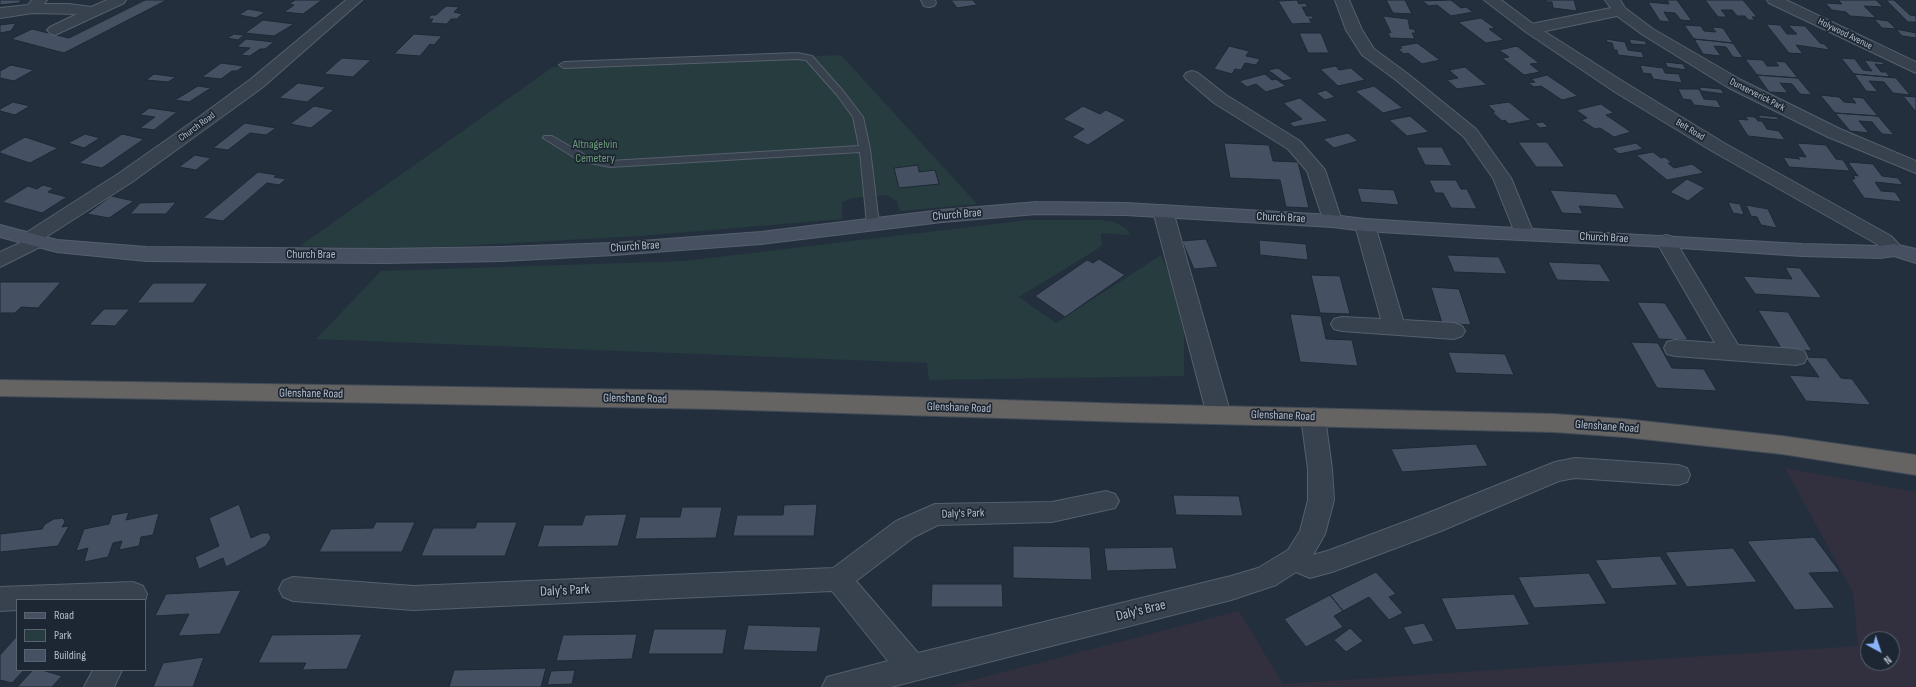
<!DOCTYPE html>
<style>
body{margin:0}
#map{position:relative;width:1916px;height:687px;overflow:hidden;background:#242f3e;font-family:"Sofia Sans Condensed",sans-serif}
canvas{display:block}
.legend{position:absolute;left:16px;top:599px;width:130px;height:72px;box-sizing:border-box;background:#1d2633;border:1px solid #59626f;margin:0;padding:5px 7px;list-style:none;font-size:12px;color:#b4bcc9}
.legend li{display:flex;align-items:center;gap:8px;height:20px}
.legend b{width:20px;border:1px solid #59626f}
.north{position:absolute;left:1860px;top:631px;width:40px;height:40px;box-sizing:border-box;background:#1d2633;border:1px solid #59626f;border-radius:50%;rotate:140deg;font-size:11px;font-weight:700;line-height:16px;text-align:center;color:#b4bcc9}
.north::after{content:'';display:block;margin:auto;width:14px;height:18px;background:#8ab4f8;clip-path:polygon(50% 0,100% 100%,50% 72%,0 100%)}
</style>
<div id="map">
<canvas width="1916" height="687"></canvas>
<ul class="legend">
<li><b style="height:5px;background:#465061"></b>Road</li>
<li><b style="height:11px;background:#263c3f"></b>Park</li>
<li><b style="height:11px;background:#455162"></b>Building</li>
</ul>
<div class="north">N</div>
</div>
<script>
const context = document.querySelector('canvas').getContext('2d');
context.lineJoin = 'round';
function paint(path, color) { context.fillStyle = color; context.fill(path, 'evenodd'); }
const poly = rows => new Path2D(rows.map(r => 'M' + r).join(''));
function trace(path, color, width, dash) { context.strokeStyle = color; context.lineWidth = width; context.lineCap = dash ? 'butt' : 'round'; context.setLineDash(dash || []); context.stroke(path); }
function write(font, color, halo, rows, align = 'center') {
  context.font = font + ' "Sofia Sans Condensed",sans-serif'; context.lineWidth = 3.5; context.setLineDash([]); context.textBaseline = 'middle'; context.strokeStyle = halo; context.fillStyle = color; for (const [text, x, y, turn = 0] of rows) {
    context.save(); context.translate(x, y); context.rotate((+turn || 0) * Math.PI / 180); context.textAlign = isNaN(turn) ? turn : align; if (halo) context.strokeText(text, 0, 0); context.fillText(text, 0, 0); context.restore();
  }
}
paint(poly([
 [1785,468,1916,492,1916,687,946,687,1239,611,1283,684,1858,646,1853,592],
 [1868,639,1892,639,1892,663,1868,663]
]), '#32303f');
paint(poly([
 [841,55,977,204,900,211,897,201,885,195,853,198,842,202,842,219,641,236,402,249,300,246,553,67],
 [1028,220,1100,220,1115,222,1127,229,1130,235,1101,233,1102,246,1019,297,1056,323,1161,255,1171,280,1184,334,1184,376,929,380,927,363,316,339,381,271,685,261]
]), '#263c3f');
const building = poly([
 [0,0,21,0,19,3,0,5,0,0],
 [145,0,167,0,64,53,11,39,32,29,69,38,145,0],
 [295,0,322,0,303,14,284,12,294,5,289,4,295,0],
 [951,0,973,0,977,5,957,8,951,0],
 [1297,0,1299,4,1305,3,1308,7,1302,7,1307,16,1312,16,1314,19,1309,19,1312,23,1292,24,1278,1,1297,0],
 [1386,0,1405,0,1412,14,1393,13,1386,0],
 [1451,0,1461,8,1466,7,1473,12,1451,16,1437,5,1429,6,1422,1,1451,0],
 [1546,0,1574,0,1577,11,1553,8,1552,2,1546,2,1546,0],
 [1667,0,1677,0,1692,21,1681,20,1675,13,1664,12,1670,22,1660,21,1648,2,1669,4,1667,0],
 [1705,0,1743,0,1757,17,1752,17,1755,20,1748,20,1745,16,1737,16,1732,10,1721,10,1727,17,1718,17,1705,0],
 [1838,0,1876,0,1883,7,1864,6,1876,18,1850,16,1846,12,1832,10,1825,3,1842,4,1838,0],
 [1886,0,1894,0,1910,15,1916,16,1916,22,1908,22,1886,0],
 [446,6,459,7,454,12,462,14,457,19,451,19,447,24,430,23,433,19,428,19,431,15,436,15,446,6],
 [248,9,265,12,256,18,239,15,248,9],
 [1383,16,1408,19,1410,29,1414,29,1416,33,1412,33,1415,39,1390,38,1388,32,1391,33,1383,16],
 [1481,18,1495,28,1489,29,1504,40,1486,43,1458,22,1481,18],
 [1874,19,1888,21,1896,29,1882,28,1874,19],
 [263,20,294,24,274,36,245,33,263,20],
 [16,23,11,31,0,33,0,25,16,23],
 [1766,24,1780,25,1787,34,1797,34,1788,25,1805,26,1820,43,1824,44,1830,50,1796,45,1803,54,1789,53,1766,24],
 [1684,25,1701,26,1704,31,1716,32,1712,27,1723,28,1733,43,1694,39,1684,25],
 [1896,29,1916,33,1916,38,1902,36,1896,29],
 [1299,33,1321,33,1329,53,1308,53,1299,33],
 [234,34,244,35,238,40,227,38,234,34],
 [414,34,442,36,434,45,430,44,420,56,394,54,414,34],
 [246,39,274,42,265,49,260,49,250,56,241,55,250,48,237,47,246,39],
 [1606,39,1625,42,1628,50,1642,52,1644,58,1618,55,1617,50,1614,50,1612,43,1607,42,1606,39],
 [1629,39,1645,41,1647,45,1631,44,1629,39],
 [1694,39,1733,43,1743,58,1733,57,1726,47,1714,46,1721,56,1703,54,1694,39],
 [1417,43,1440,60,1422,64,1408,53,1404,54,1398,49,1402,48,1400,46,1417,43],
 [1229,46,1249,51,1246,56,1260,59,1256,65,1245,63,1241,70,1235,69,1232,74,1214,69,1229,46],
 [1517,46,1539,63,1530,64,1540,72,1524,75,1502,58,1509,57,1499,50,1517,46],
 [342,58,371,60,353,77,324,74,342,58],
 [1841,58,1855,59,1863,70,1872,71,1864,60,1882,62,1885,65,1875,64,1881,72,1886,72,1890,77,1854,74,1841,58],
 [1745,59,1763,60,1767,66,1779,66,1775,61,1785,62,1798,78,1757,75,1745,59],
 [1665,62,1683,64,1686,70,1667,67,1665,62],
 [221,63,244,66,237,71,232,71,221,79,202,77,221,63],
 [11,65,34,70,14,81,0,78,0,71,11,65],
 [1640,65,1663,68,1665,73,1679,74,1682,83,1653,79,1651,74,1643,73,1640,65],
 [1336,66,1339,70,1351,68,1365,80,1338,86,1320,69,1336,66],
 [1465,67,1487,85,1457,89,1447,80,1458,78,1449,70,1465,67],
 [1278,68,1293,79,1283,81,1268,70,1278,68],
 [154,74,176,77,168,82,146,80,154,74],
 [1265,74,1272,80,1276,79,1286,86,1266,92,1256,84,1247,87,1239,81,1265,74],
 [1854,74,1896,78,1910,95,1893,93,1884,82,1869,81,1878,92,1866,91,1854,74],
 [1547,75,1578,96,1562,100,1541,86,1534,87,1528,83,1535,82,1531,79,1547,75],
 [1757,75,1798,78,1812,95,1800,94,1792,84,1780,83,1788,93,1769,92,1757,75],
 [298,83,326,87,307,102,279,98,298,83],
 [198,86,211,88,189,102,175,100,198,86],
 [1374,86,1403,108,1383,113,1355,91,1374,86],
 [1699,87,1721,89,1724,94,1701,91,1699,87],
 [1678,89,1699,89,1704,99,1717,100,1721,108,1694,105,1691,100,1683,99,1678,89],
 [1326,90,1335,97,1325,100,1316,93,1326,90],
 [1820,95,1839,97,1844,102,1856,103,1851,97,1863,98,1878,116,1835,113,1820,95],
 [1903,96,1916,97,1916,112,1903,96],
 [1300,98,1328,121,1294,127,1289,123,1302,119,1283,103,1300,98],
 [13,102,30,106,15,115,0,111,0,109,13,102],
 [1509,102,1531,120,1509,124,1505,120,1502,121,1492,112,1495,112,1488,105,1509,102],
 [1601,104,1614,113,1606,115,1631,132,1614,137,1600,128,1595,129,1581,120,1587,118,1576,110,1601,104],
 [314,106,334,110,311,128,290,124,314,106],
 [1083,106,1100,114,1106,110,1126,120,1088,145,1072,137,1084,129,1063,119,1083,106],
 [149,108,177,112,154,130,140,128,155,117,140,115,149,108],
 [1835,113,1878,116,1894,135,1882,134,1872,122,1859,121,1869,133,1850,131,1835,113],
 [1758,115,1777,117,1779,120,1760,118,1758,115],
 [1410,116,1429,132,1407,136,1389,120,1410,116],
 [1745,116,1755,117,1758,121,1762,121,1767,129,1779,131,1785,140,1748,136,1737,119,1748,120,1745,116],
 [1543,122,1548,127,1540,128,1535,123,1543,122],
 [245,123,276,128,266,135,250,133,228,150,213,148,245,123],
 [1348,133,1358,141,1334,148,1323,139,1348,133],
 [85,134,100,138,84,148,68,143,85,134],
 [122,134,144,139,102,168,79,163,122,134],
 [25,137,58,148,30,163,0,153,0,151,25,137],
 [1518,142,1547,142,1565,167,1536,167,1518,142],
 [1224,143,1269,145,1273,161,1298,162,1309,208,1286,207,1280,180,1230,178,1224,143],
 [1636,143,1643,149,1619,154,1612,148,1636,143],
 [1797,143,1826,145,1836,159,1843,160,1850,171,1789,167,1783,157,1800,159,1797,156,1806,157,1797,143],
 [1416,147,1442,147,1452,166,1425,165,1416,147],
 [1653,152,1661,158,1665,157,1672,163,1668,163,1674,168,1692,164,1704,173,1667,180,1636,155,1653,152],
 [195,155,211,158,196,170,179,167,195,155],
 [1848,162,1873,164,1882,176,1898,178,1903,185,1875,182,1881,191,1895,192,1902,202,1864,198,1851,179,1855,179,1853,175,1858,176,1848,162],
 [918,165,919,172,935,170,939,184,899,188,894,168,918,165],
 [258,172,277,175,274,177,286,179,279,185,267,183,223,221,203,218,258,172],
 [1687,179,1705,188,1688,201,1670,192,1687,179],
 [1429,180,1456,180,1461,189,1467,189,1477,209,1451,208,1443,193,1435,193,1429,180],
 [43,185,54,188,48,192,67,197,42,213,2,202,28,186,37,189,43,185],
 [1357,188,1394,190,1399,205,1361,202,1357,188],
 [1550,190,1616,194,1625,209,1579,206,1583,214,1562,213,1550,190],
 [111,196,134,201,109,218,87,214,111,196],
 [176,202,166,214,130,214,140,203,176,202],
 [1728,202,1740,204,1744,215,1733,213,1728,202],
 [1746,205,1768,209,1777,228,1761,225,1757,217,1751,216,1746,205],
 [1206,239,1218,267,1194,269,1182,241,1206,239],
 [1259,240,1306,244,1308,260,1260,255,1259,240],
 [1447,255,1499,257,1507,274,1454,272,1447,255],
 [1099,259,1125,275,1065,317,1035,296,1087,260,1093,263,1099,259],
 [1548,262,1600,264,1611,282,1557,280,1548,262],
 [1785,267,1800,268,1822,298,1755,294,1743,276,1792,279,1785,267],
 [1311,275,1340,276,1350,314,1320,313,1311,275],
 [0,282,61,282,38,308,21,307,15,313,0,313,0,282],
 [153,283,208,283,193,303,137,303,153,283],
 [1431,287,1459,289,1471,325,1442,323,1431,287],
 [1637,302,1665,303,1688,340,1659,339,1637,302],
 [104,309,130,309,115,326,89,325,104,309],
 [1758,310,1788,312,1812,351,1781,348,1758,310],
 [1290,314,1321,316,1326,339,1352,340,1358,366,1300,362,1290,314],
 [1631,342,1658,343,1672,368,1704,369,1717,391,1657,388,1631,342],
 [1448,352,1505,354,1514,375,1456,373,1448,352],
 [1805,357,1826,358,1841,378,1852,379,1871,405,1806,401,1789,375,1819,377,1805,357],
 [1476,444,1488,466,1402,472,1391,449,1476,444],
 [1173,495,1239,496,1243,516,1176,515,1173,495],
 [239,504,251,538,262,533,269,533,271,538,266,546,226,567,223,558,199,569,195,557,219,546,209,518,239,504],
 [817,504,814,536,733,536,737,515,783,515,784,505,817,504],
 [682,507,722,507,716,538,635,539,640,517,680,517,682,507],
 [129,512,126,520,159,513,153,535,141,537,139,546,119,550,122,541,113,543,108,557,84,562,88,548,76,551,84,529,109,524,112,515,129,512],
 [627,514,618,546,537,547,544,525,582,525,585,515,627,514],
 [63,518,65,522,62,527,69,526,58,546,0,552,0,534,42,529,45,524,54,519,63,518],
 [376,522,415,522,402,552,319,552,331,529,373,528,376,522],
 [477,522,517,522,505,556,421,556,433,528,475,528,477,522],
 [1814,537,1840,572,1809,573,1835,608,1795,610,1747,541,1814,537],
 [1013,546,1090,547,1092,580,1013,578,1013,546],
 [1173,547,1177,569,1107,571,1104,548,1173,547],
 [1733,548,1757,582,1687,587,1665,552,1733,548],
 [1660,556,1678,585,1612,589,1595,560,1660,556],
 [1376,572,1396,594,1389,597,1403,613,1389,620,1369,597,1343,611,1330,595,1376,572],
 [1589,573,1607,604,1534,608,1518,577,1589,573],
 [932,584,1002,584,1003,607,931,607,932,584],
 [241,590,220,634,178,636,189,614,155,616,166,594,241,590],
 [1514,594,1530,625,1456,630,1441,598,1514,594],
 [1330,595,1343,611,1334,616,1343,627,1306,647,1284,619,1330,595],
 [1424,623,1434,641,1413,645,1403,627,1424,623],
 [748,625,821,627,817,652,743,650,748,625],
 [1350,628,1363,641,1346,652,1334,640,1350,628],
 [654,629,727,629,723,654,648,654,654,629],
 [362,634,347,669,302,670,306,663,258,663,272,635,362,634],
 [637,634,632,659,556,661,563,635,637,634],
 [17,636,17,670,24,670,12,683,0,680,0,655,17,636],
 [204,657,193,687,153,687,163,663,204,657],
 [546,668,541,687,449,687,454,670,546,668],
 [33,670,42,670,62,676,52,687,17,687,33,670],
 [575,670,572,684,547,685,551,671,575,670]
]);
paint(building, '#455162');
trace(building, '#1f2835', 1);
const service = poly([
 [797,53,812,56,843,91,863,117,870,149,879,224,877,227,869,227,867,224,860,152,610,167,580,161,543,138,544,136,552,136,587,156,610,161,859,146,853,117,837,95,806,60,797,59,564,68,559,65,564,62,797,53]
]);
const minor = poly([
 [32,0,47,0,44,4,69,4,91,7,107,0,126,0,124,3,55,35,50,33,47,30,50,27,77,14,33,13,0,18,0,8,28,5,32,0],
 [346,0,362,0,263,87,132,182,35,244,28,246,21,244,18,240,21,236,118,174,195,120,251,79,346,0],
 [921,0,935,0,936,3,934,6,929,7,924,6,921,0],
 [1335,0,1349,0,1362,30,1374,49,1408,74,1476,129,1511,178,1534,234,1531,238,1524,240,1517,238,1493,178,1464,137,1396,80,1362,55,1346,30,1335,0],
 [1605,0,1620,0,1625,8,1653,29,1741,80,1840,129,1916,161,1916,173,1828,137,1729,88,1643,35,1617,16,1531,34,1526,32,1523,29,1526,26,1531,24,1611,8,1605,0],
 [1767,0,1786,0,1916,62,1916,73,1769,3,1767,0],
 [1192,71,1198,73,1226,95,1300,141,1325,170,1342,221,1339,225,1332,227,1325,225,1307,171,1288,149,1214,103,1186,79,1184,76,1186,73,1192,71],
 [1163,205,1170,207,1173,211,1231,415,1227,421,1219,424,1211,421,1207,415,1153,211,1156,207,1163,205],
 [1365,219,1372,221,1375,225,1403,320,1454,323,1462,326,1465,331,1462,336,1454,339,1342,331,1334,329,1331,324,1334,319,1342,317,1381,319,1355,225,1358,221,1365,219],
 [1666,235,1673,237,1738,345,1796,349,1804,351,1807,357,1804,363,1796,365,1675,356,1667,354,1664,348,1667,342,1675,340,1715,343,1656,241,1659,237,1666,235],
 [1313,408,1321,411,1325,417,1332,469,1334,500,1325,534,1313,555,1330,550,1423,515,1555,462,1575,458,1678,465,1687,468,1690,475,1687,482,1678,485,1575,478,1559,481,1441,531,1332,572,1310,578,1296,572,1276,585,1231,600,891,687,822,687,827,677,888,661,832,591,413,610,293,601,283,597,279,589,283,581,293,577,413,586,833,568,896,521,935,504,1052,502,1106,491,1115,494,1119,501,1115,508,1052,522,938,525,914,537,856,581,918,653,1231,576,1258,568,1288,550,1300,531,1308,500,1308,469,1301,417,1305,411,1313,408],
 [133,582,143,586,147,594,145,601,145,600,17,600,17,610,0,611,0,587,133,582],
 [93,670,122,670,114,687,84,687,93,670]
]);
const tertiary = poly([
 [1484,0,1501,0,1536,26,1627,84,1724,143,1891,236,1904,250,1901,255,1894,256,1887,255,1877,244,1712,151,1615,92,1526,32,1484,0],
 [35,236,42,238,45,242,42,246,0,267,0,252,35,236]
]);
const secondary = poly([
 [1037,202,1125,203,1332,215,1365,219,1479,226,1802,244,1880,246,1894,244,1916,249,1916,263,1894,256,1880,258,1802,256,1666,247,1479,238,1365,231,1332,227,1125,215,1037,214,942,222,761,244,614,255,502,261,384,263,146,261,57,252,0,237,0,225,57,240,146,247,384,249,502,247,614,243,761,232,942,210,1037,202]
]);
const trunk = poly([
 [0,380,716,391,1129,404,1554,414,1624,419,1782,436,1916,455,1916,475,1782,454,1624,437,1554,432,1129,422,716,409,0,396,0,380]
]);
trace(service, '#565f6c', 2);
trace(minor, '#565f6c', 2);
trace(tertiary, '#565f6c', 2);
trace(secondary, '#565f6c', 2);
trace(trunk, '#434c59', 2);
paint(service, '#38414e');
paint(minor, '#38414e');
paint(tertiary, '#38414e');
paint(secondary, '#465061');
paint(trunk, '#656462');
write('10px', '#b4bcc9', '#1d2633', [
 ["Holywood Avenue",1845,34,26],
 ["Dunserverick Park",1757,95,27],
 ["Church Road",197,127,-36],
 ["Belt Road",1690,130,31]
]);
write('12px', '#6b9a76', '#1d2633', [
 ["Altnagelvin",595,145],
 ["Cemetery",595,159]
]);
write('12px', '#b4bcc9', '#1d2633', [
 ["Church Brae",957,215,-5],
 ["Church Brae",1281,218,3],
 ["Church Brae",1604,238,3],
 ["Church Brae",635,247,-4],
 ["Church Brae",311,255],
 ["Glenshane Road",311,394,1],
 ["Glenshane Road",635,399,1],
 ["Glenshane Road",959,408,2],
 ["Glenshane Road",1283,416,2],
 ["Glenshane Road",1607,427,4],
 ["Daly's Park",963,514,-2]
]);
write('14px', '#b4bcc9', '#1d2633', [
 ["Daly's Park",565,591,-3],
 ["Daly's Brae",1141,611,-14]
]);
</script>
